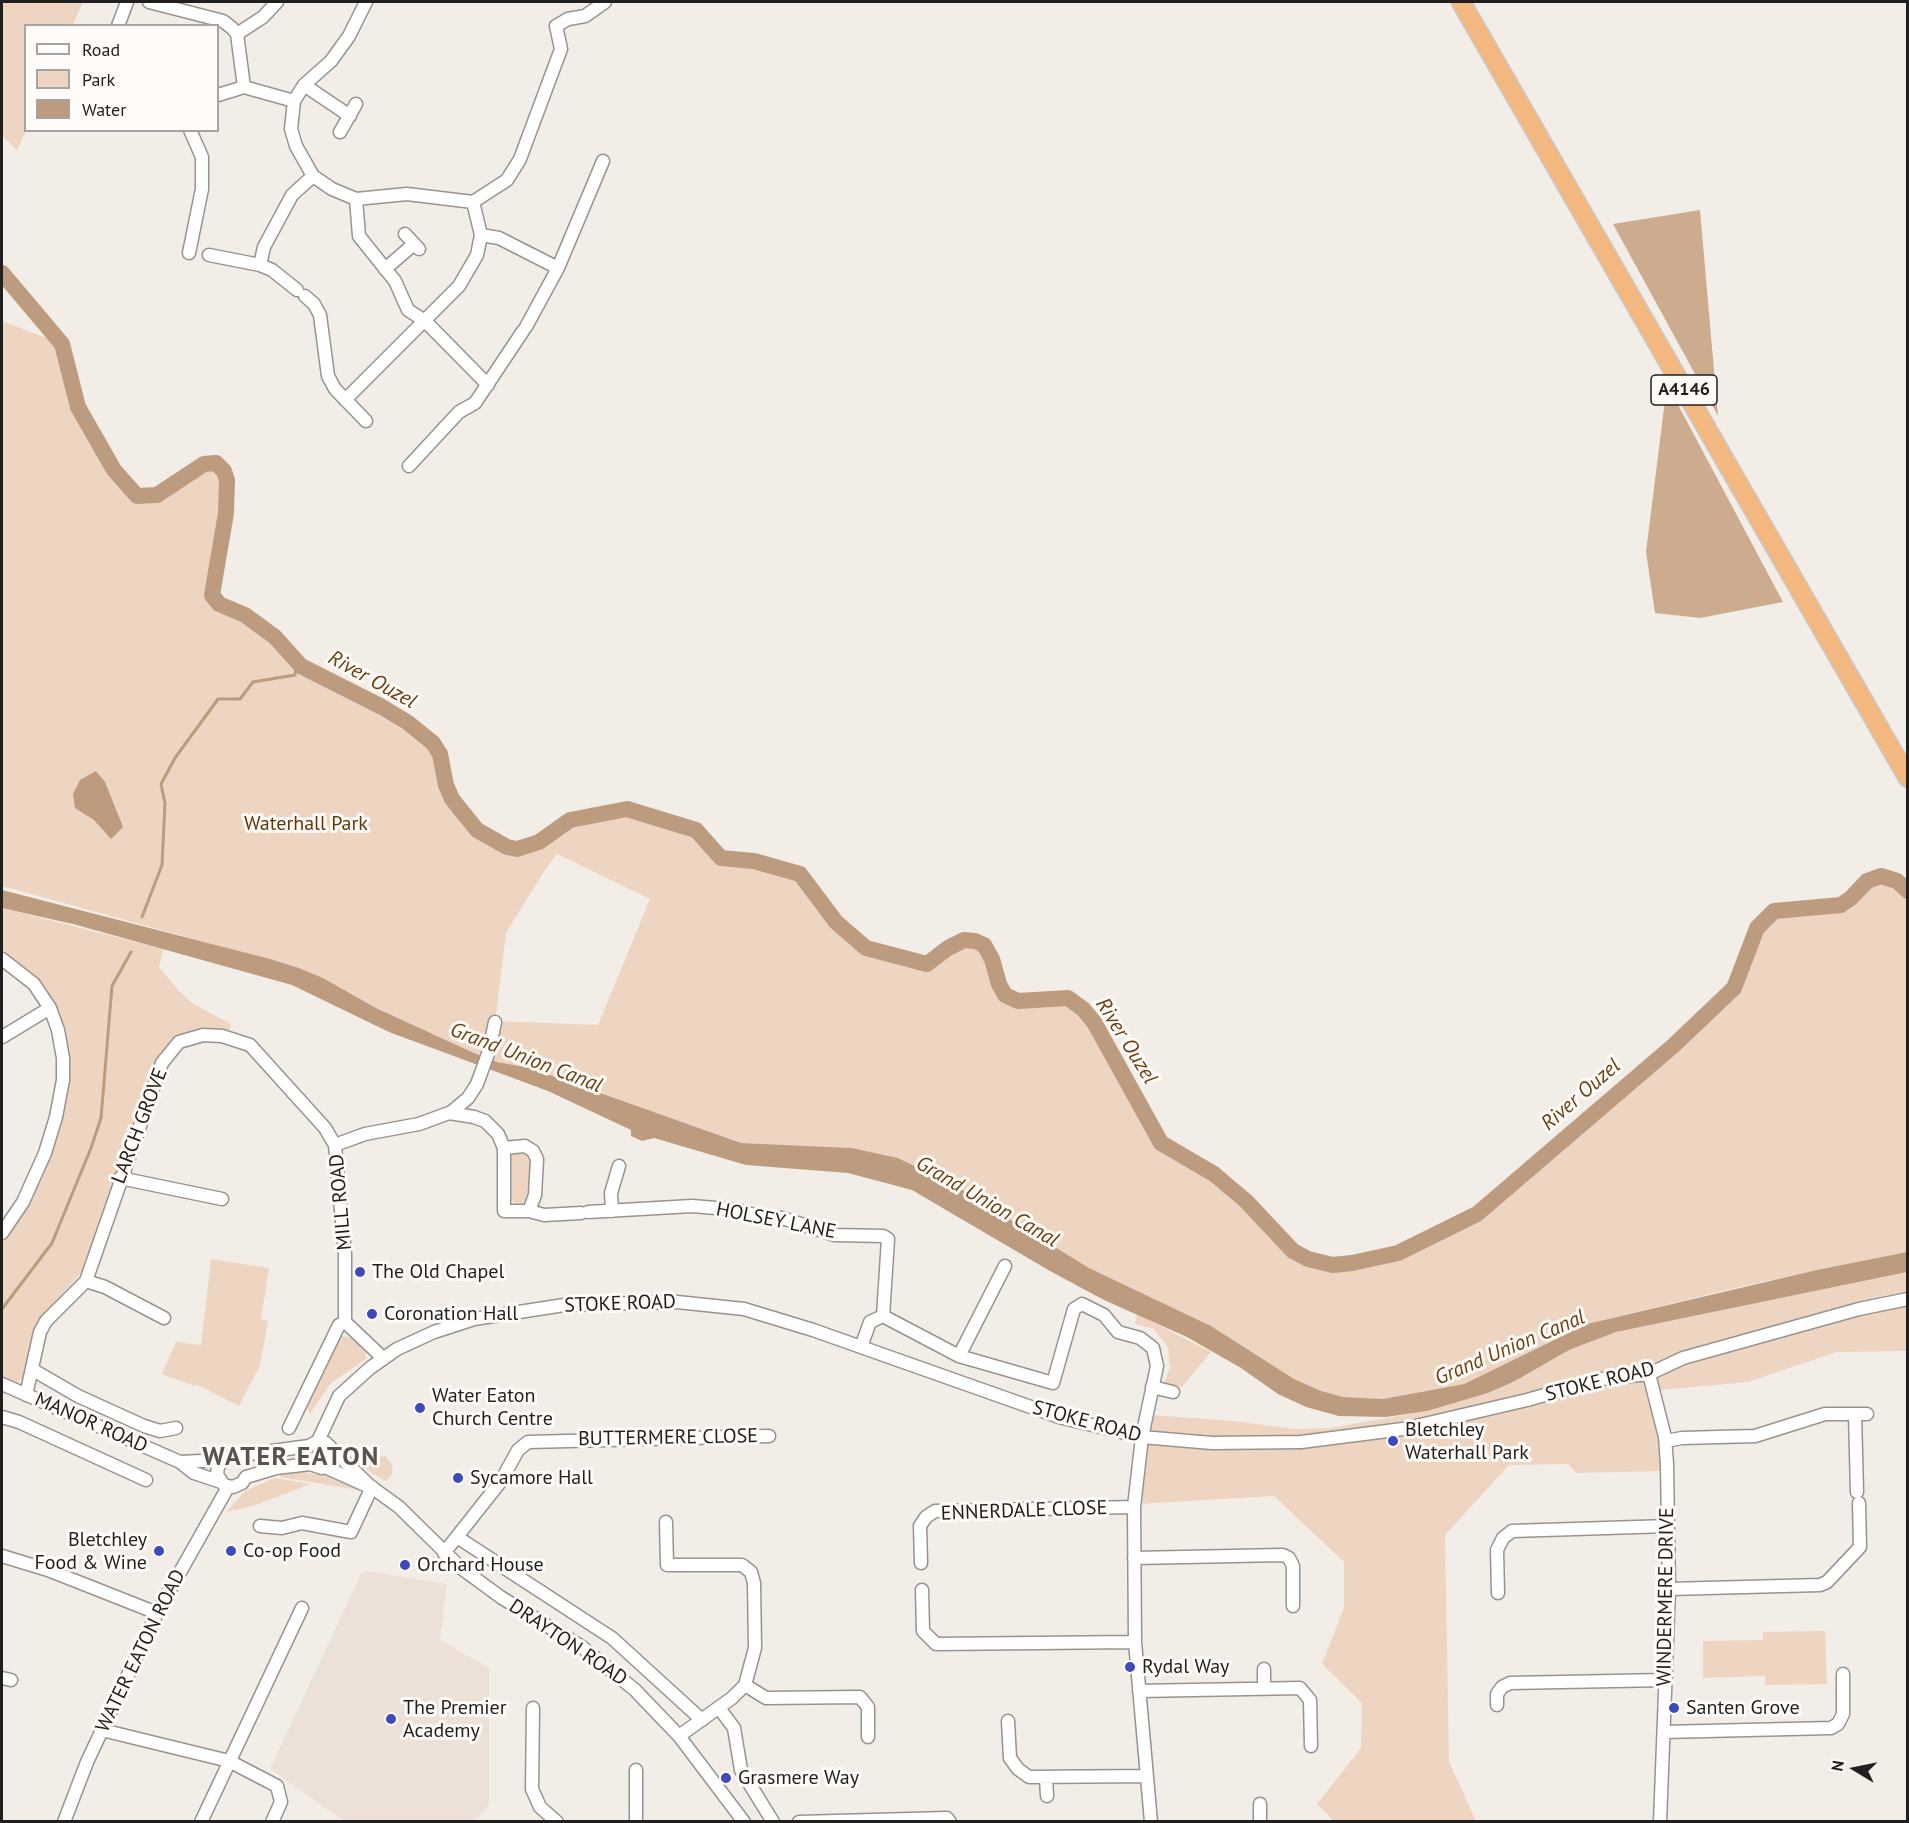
<!DOCTYPE html>
<style>
body{margin:0}
#map{position:relative;width:1909px;height:1823px;overflow:hidden;background:#f3ede8;font-family:"PT Sans",sans-serif}
canvas{display:block}
.frame{position:absolute;inset:0;border:3px solid #211f1d;pointer-events:none}
.legend{position:absolute;left:24px;top:24px;width:195px;height:108px;box-sizing:border-box;background:#fefbf8;border:2px solid #a6a3a0;margin:0;padding:8px 10px;list-style:none;font-size:18px;color:#211f1d}
.legend li{display:flex;align-items:center;gap:12px;height:30px}
.legend b{width:30px;border:2px solid #a6a3a0}
.north{position:absolute;left:1825px;top:1739px;width:60px;height:60px;-webkit-text-stroke:4px #fefbf8;paint-order:stroke;rotate:280deg;font-size:16px;font-weight:700;line-height:24px;text-align:center;color:#211f1d}
.north::after{content:'';display:block;margin:auto;width:21px;height:27px;background:#211f1d;clip-path:polygon(50% 0,100% 100%,50% 72%,0 100%)}
</style>
<div id="map">
<canvas width="1909" height="1823"></canvas>
<div class="frame"></div>
<ul class="legend">
<li><b style="height:8px;background:#fff"></b>Road</li>
<li><b style="height:16px;background:#edd5c1"></b>Park</li>
<li><b style="height:16px;background:#bc9b7f"></b>Water</li>
</ul>
<div class="north">N</div>
</div>
<script>
const context = document.querySelector('canvas').getContext('2d');
context.lineJoin = 'round';
function paint(path, color) { context.fillStyle = color; context.fill(path, 'evenodd'); }
const poly = rows => new Path2D(rows.map(r => 'M' + r).join(''));
function trace(path, color, width, dash) { context.strokeStyle = color; context.lineWidth = width; context.lineCap = dash ? 'butt' : 'round'; context.setLineDash(dash || []); context.stroke(path); }
function write(font, color, halo, rows, align = 'center') {
  context.font = font + ' "PT Sans",sans-serif'; context.lineWidth = 6; context.setLineDash([]); context.textBaseline = 'middle'; context.strokeStyle = halo; context.fillStyle = color; for (const [text, x, y, turn = 0] of rows) {
    context.save(); context.translate(x, y); context.rotate((+turn || 0) * Math.PI / 180); context.textAlign = isNaN(turn) ? turn : align; if (halo) context.strokeText(text, 0, 0); context.fillText(text, 0, 0); context.restore();
  }
}
paint(poly([
 [366,1571,447,1584,440,1640,489,1668,489,1805,475,1821,344,1821,270,1769,361,1574]
]), '#ede1d7');
paint(poly([
 [2,2,83,2,73,25,26,26,26,131,17,150,2,136],
 [2,321,62,344,78,407,114,470,137,496,157,495,204,464,216,463,224,471,227,480,226,513,212,595,219,604,245,615,275,637,301,666,382,707,407,722,433,743,440,754,446,785,452,799,477,830,507,847,517,849,539,842,570,820,627,809,696,830,721,858,754,861,800,874,836,922,866,948,927,964,949,948,964,940,975,941,984,947,992,959,999,984,1005,995,1018,1001,1068,998,1083,1009,1094,1022,1161,1143,1214,1174,1246,1201,1293,1251,1308,1259,1333,1265,1352,1263,1398,1253,1477,1214,1673,1046,1734,988,1757,928,1764,918,1774,911,1841,905,1851,898,1867,881,1881,876,1897,881,1908,891,1907,1252,1743,1286,1587,1324,1464,1384,1383,1399,1343,1397,1321,1391,1294,1379,1211,1326,1089,1268,956,1186,898,1158,852,1148,741,1143,530,1068,497,1062,474,1053,376,1008,323,978,299,968,2,886],
 [557,854,650,899,598,1025,495,1021,506,933,543,873],
 [2,908,163,949,159,967,179,991,193,1004,231,1024,229,1032,200,1031,165,1048,153,1065,81,1273,40,1318,34,1333,26,1374,17,1383,2,1376,2,1241,29,1203,60,1116,60,1027,44,986,2,954],
 [510,1151,525,1151,534,1160,529,1193,523,1204,515,1203,509,1197],
 [211,1259,269,1268,261,1319,268,1321,260,1365,239,1406,196,1384,195,1386,162,1374,176,1342,201,1345],
 [1907,1272,1907,1351,1837,1352,1748,1382,1648,1391,1658,1432,1662,1471,1576,1473,1568,1464,1509,1465,1445,1535,1449,1762,1476,1821,1334,1821,1317,1804,1361,1748,1362,1703,1322,1664,1344,1608,1344,1562,1274,1496,1138,1504,1151,1415,1233,1421,1295,1429,1330,1428,1427,1411,1488,1393,1515,1381,1569,1350,1616,1332],
 [1137,1314,1211,1352,1182,1387,1164,1383,1170,1368,1168,1347,1154,1329,1135,1324],
 [344,1336,355,1339,365,1349,366,1359,331,1383,310,1414,306,1404,338,1338],
 [386,1456,393,1468,391,1476,386,1481,373,1474,358,1461],
 [303,1472,330,1476,352,1484,358,1490,280,1477,280,1474],
 [275,1478,311,1484,253,1506,226,1512,245,1491],
 [1825,1631,1827,1684,1765,1685,1765,1676,1703,1678,1703,1641,1763,1640,1763,1632]
]), '#edd5c1');
paint(poly([
 [1700,210,1718,416,1613,224],
 [1667,384,1783,602,1700,618,1655,613,1646,552]
]), '#cdab8e');
paint(poly([
 [96,771,105,782,123,827,111,839,94,820,75,808,73,794,80,780],
 [2,890,270,959,299,968,323,978,376,1008,474,1053,497,1062,530,1068,741,1143,852,1148,898,1158,956,1186,1089,1268,1211,1326,1294,1379,1321,1391,1343,1397,1383,1399,1464,1384,1587,1324,1817,1270,1907,1252,1907,1272,1616,1332,1569,1350,1515,1381,1488,1393,1427,1411,1386,1417,1339,1416,1306,1407,1278,1394,1241,1368,1187,1337,1104,1300,1050,1271,912,1190,848,1173,746,1165,654,1138,642,1141,631,1136,631,1130,548,1091,389,1032,292,985,73,924,2,908]
]), '#bc9b7f');
trace(poly([
 [142,917,162,865,165,803,161,784,175,758,218,699,240,699,253,682,295,675,297,661],
 [2,1309,52,1243,91,1148,101,1118,112,986,131,952]
]), '#bc9b7f', 3);
trace(poly([
 [2,273,62,344,78,407,114,470,137,496,157,495,204,464,216,463,224,471,227,480,226,513,212,595,219,604,245,615,275,637,301,666,382,707,407,722,433,743,440,754,446,785,452,799,477,830,507,847,517,849,539,842,570,820,627,809,696,830,721,858,754,861,800,874,836,922,866,948,927,964,948,948,964,940,975,941,984,945,992,959,999,984,1005,995,1018,1001,1068,998,1083,1009,1094,1022,1161,1143,1214,1174,1246,1201,1293,1251,1308,1259,1333,1265,1352,1263,1398,1253,1477,1214,1673,1046,1734,988,1757,928,1774,911,1841,905,1851,898,1867,881,1881,876,1897,881,1908,891]
]), '#bc9b7f', 16);
const minor = poly([
 [149,2,223,21,232,28,237,34,244,87],
 [366,2,349,36,331,61,304,85,294,101,291,129,296,146,313,176,332,189,356,199,407,194,473,202,507,180,520,159,561,49,556,26,568,19,585,16,605,2],
 [118,26,127,2],
 [237,34,263,17,277,2],
 [304,85,350,116],
 [218,95,244,87,294,101],
 [340,132,356,104],
 [356,199,359,236,395,281,408,310,425,321,488,385],
 [405,234,419,249],
 [481,235,499,238,558,268,603,161],
 [189,253,202,189,202,157,190,130],
 [209,255,260,265,272,270,297,290],
 [260,265,264,247,292,195,313,176],
 [385,269,414,244],
 [305,296,314,304,320,315,328,376,335,389,366,421],
 [526,327,558,268],
 [345,400,459,286,477,255,481,235,473,202],
 [409,466,459,412,475,403,523,331],
 [2,959,34,984,50,1008,58,1030,63,1058,63,1080,56,1117,45,1153,23,1202,2,1233],
 [2,1037,50,1008],
 [450,1113,468,1098,477,1084,489,1051,495,1022],
 [335,1145,365,1134,419,1124,449,1113,474,1117,485,1121,498,1134,504,1148,504,1211,529,1211,535,1195,537,1159,533,1151,525,1146,504,1148],
 [120,1178,222,1199],
 [529,1211,544,1215,581,1213],
 [612,1211,611,1193,619,1166],
 [588,1212,692,1206,739,1210,760,1217,782,1218,835,1235,883,1236,888,1239,883,1316],
 [86,1281,105,1287,164,1318],
 [861,1347,870,1322,883,1316,959,1356,1053,1383,1074,1309,1082,1304,1104,1315,1118,1332,1140,1338,1153,1348,1157,1366,1142,1437,1134,1507,1135,1642,1151,1822],
 [959,1356,1005,1266],
 [33,1370,78,1396,144,1426,160,1431,176,1428],
 [1649,1374,1665,1437,1667,1464,1669,1589,1660,1822],
 [2,1384,180,1462,194,1473,221,1482],
 [1152,1387,1173,1392],
 [26,1395,40,1332,46,1321,86,1281,162,1063,179,1042,203,1035,222,1036,250,1045,325,1128,335,1145,345,1254,345,1322,383,1358],
 [1855,1414,1857,1492],
 [2,1417,19,1422,146,1480],
 [289,1428,339,1325,345,1322],
 [318,1441,339,1396,370,1368,397,1349,434,1332,474,1319,564,1305,677,1302,744,1309,813,1330,1059,1417,1142,1437,1212,1443,1301,1442,1403,1429,1527,1400,1601,1379,1649,1374,1683,1358,1859,1309,1908,1299],
 [1666,1441,1682,1438,1755,1436,1825,1414,1867,1414],
 [333,1452,329,1464,322,1468,310,1464,276,1468,246,1477,242,1483,233,1487,224,1485,217,1475,218,1466,228,1457,309,1446,318,1441,326,1443,370,1486,399,1507,461,1568,502,1598,582,1647,635,1690,679,1736,744,1822],
 [180,1462,222,1460],
 [325,1467,365,1485],
 [666,1522,667,1565,742,1565,751,1572,754,1583,755,1648,745,1685,732,1698,679,1736],
 [260,1526,282,1528,302,1523,351,1532,372,1487],
 [457,1537,612,1638,702,1720],
 [444,1553,501,1481,518,1450,528,1442,769,1436],
 [2,1556,48,1570,157,1613],
 [1134,1558,1283,1555,1289,1558,1293,1566,1293,1606],
 [921,1563,920,1526,926,1517,935,1511,1134,1507],
 [1669,1589,1820,1585,1827,1582,1860,1547,1859,1503],
 [922,1590,923,1631,936,1644,1135,1642],
 [1498,1593,1497,1550,1503,1538,1512,1531,1668,1526],
 [1264,1669,1264,1689],
 [2,1678,11,1680],
 [745,1685,766,1698,860,1697,868,1707,868,1737],
 [1139,1691,1300,1688,1310,1700,1311,1746],
 [1497,1705,1497,1694,1502,1687,1510,1683,1665,1680],
 [533,1708,532,1789,540,1807,557,1822],
 [719,1708,734,1728,741,1770,773,1822],
 [1008,1721,1010,1758,1018,1769,1029,1777,1147,1776],
 [102,1730,229,1761,277,1786,281,1802,272,1822],
 [1664,1732,1831,1728,1838,1724,1843,1714,1843,1674],
 [1046,1778,1047,1796],
 [64,1822,87,1762,157,1613,228,1487],
 [201,1822,302,1608],
 [636,1822,636,1770],
 [799,1822,947,1818,950,1822],
 [1260,1822,1260,1804]
]);
const highway = poly([
 [1461,2,1908,778]
]);
trace(minor, '#98938f', 15);
trace(highway, '#cac9c9', 21);
trace(minor, '#fff', 12);
trace(highway, '#f3b780', 18);
for (const [x, y, r, color] of [
 [360,1272,6,"#3c4abd"],
 [372,1314,6,"#3c4abd"],
 [420,1408,6,"#3c4abd"],
 [1393,1441,6,"#3c4abd"],
 [458,1478,6,"#3c4abd"],
 [159,1551,6,"#3c4abd"],
 [231,1551,6,"#3c4abd"],
 [405,1565,6,"#3c4abd"],
 [1130,1667,6,"#3c4abd"],
 [1674,1708,6,"#3c4abd"],
 [391,1719,6,"#3c4abd"],
 [726,1778,6,"#3c4abd"]
]) { const dot = new Path2D(); dot.arc(x, y, r, 0, 2 * Math.PI); context.fillStyle = color; context.fill(dot); trace(dot, '#fefbf8', 2); }
for (const [x, y, w] of [
 [1684,390,66]
]) { const box = new Path2D(); box.roundRect(x - w / 2, y - 15, w, 30, 4.5); context.fillStyle = '#fefbf8'; context.fill(box); trace(box, '#211f1d', 1.5); }
write('bold 18px', '#211f1d', null, [
 ["A4146",1684,390]
]);
write('20px', '#633704', '#fefbf8', [
 ["Waterhall Park",306,824]
]);
write('20px', '#211f1d', '#fefbf8', [
 ["LARCH GROVE",140,1126,-69],
 ["MILL ROAD",341,1202,-95],
 ["HOLSEY LANE",776,1221,11],
 ["STOKE ROAD",620,1304,-2],
 ["STOKE ROAD",1600,1382,-14],
 ["STOKE ROAD",1087,1422,15],
 ["MANOR ROAD",91,1423,24],
 ["BUTTERMERE CLOSE",668,1438,-1],
 ["ENNERDALE CLOSE",1024,1511,-2],
 ["WINDERMERE DRIVE",1666,1597,-89],
 ["DRAYTON ROAD",568,1643,34],
 ["WATER EATON ROAD",141,1651,-64]
]);
write('20px', '#211f1d', '#fefbf8', [
 ["The Old Chapel",372,1272],
 ["Coronation Hall",384,1314],
 ["Water Eaton",432,1396],
 ["Church Centre",432,1419],
 ["Bletchley",1405,1430],
 ["Waterhall Park",1405,1453],
 ["Sycamore Hall",470,1478],
 ["Bletchley",147,1540,"right"],
 ["Food & Wine",147,1563,"right"],
 ["Co-op Food",243,1551],
 ["Orchard House",417,1565],
 ["Rydal Way",1142,1667],
 ["The Premier",403,1708],
 ["Academy",403,1731],
 ["Santen Grove",1686,1708],
 ["Grasmere Way",738,1778]
], 'left');
write('italic 21px', '#6d4011', '#fefbf8', [
 ["River Ouzel",372,680,29],
 ["River Ouzel",1126,1041,58],
 ["Grand Union Canal",526,1058,21],
 ["River Ouzel",1581,1095,-41],
 ["Grand Union Canal",987,1202,30],
 ["Grand Union Canal",1510,1348,-23]
]);
context.letterSpacing = '1.5px';
write('bold 26px', '#58534f', '#fefbf8', [
 ["WATER EATON",291,1458]
]);
context.letterSpacing = '0px';
</script>
